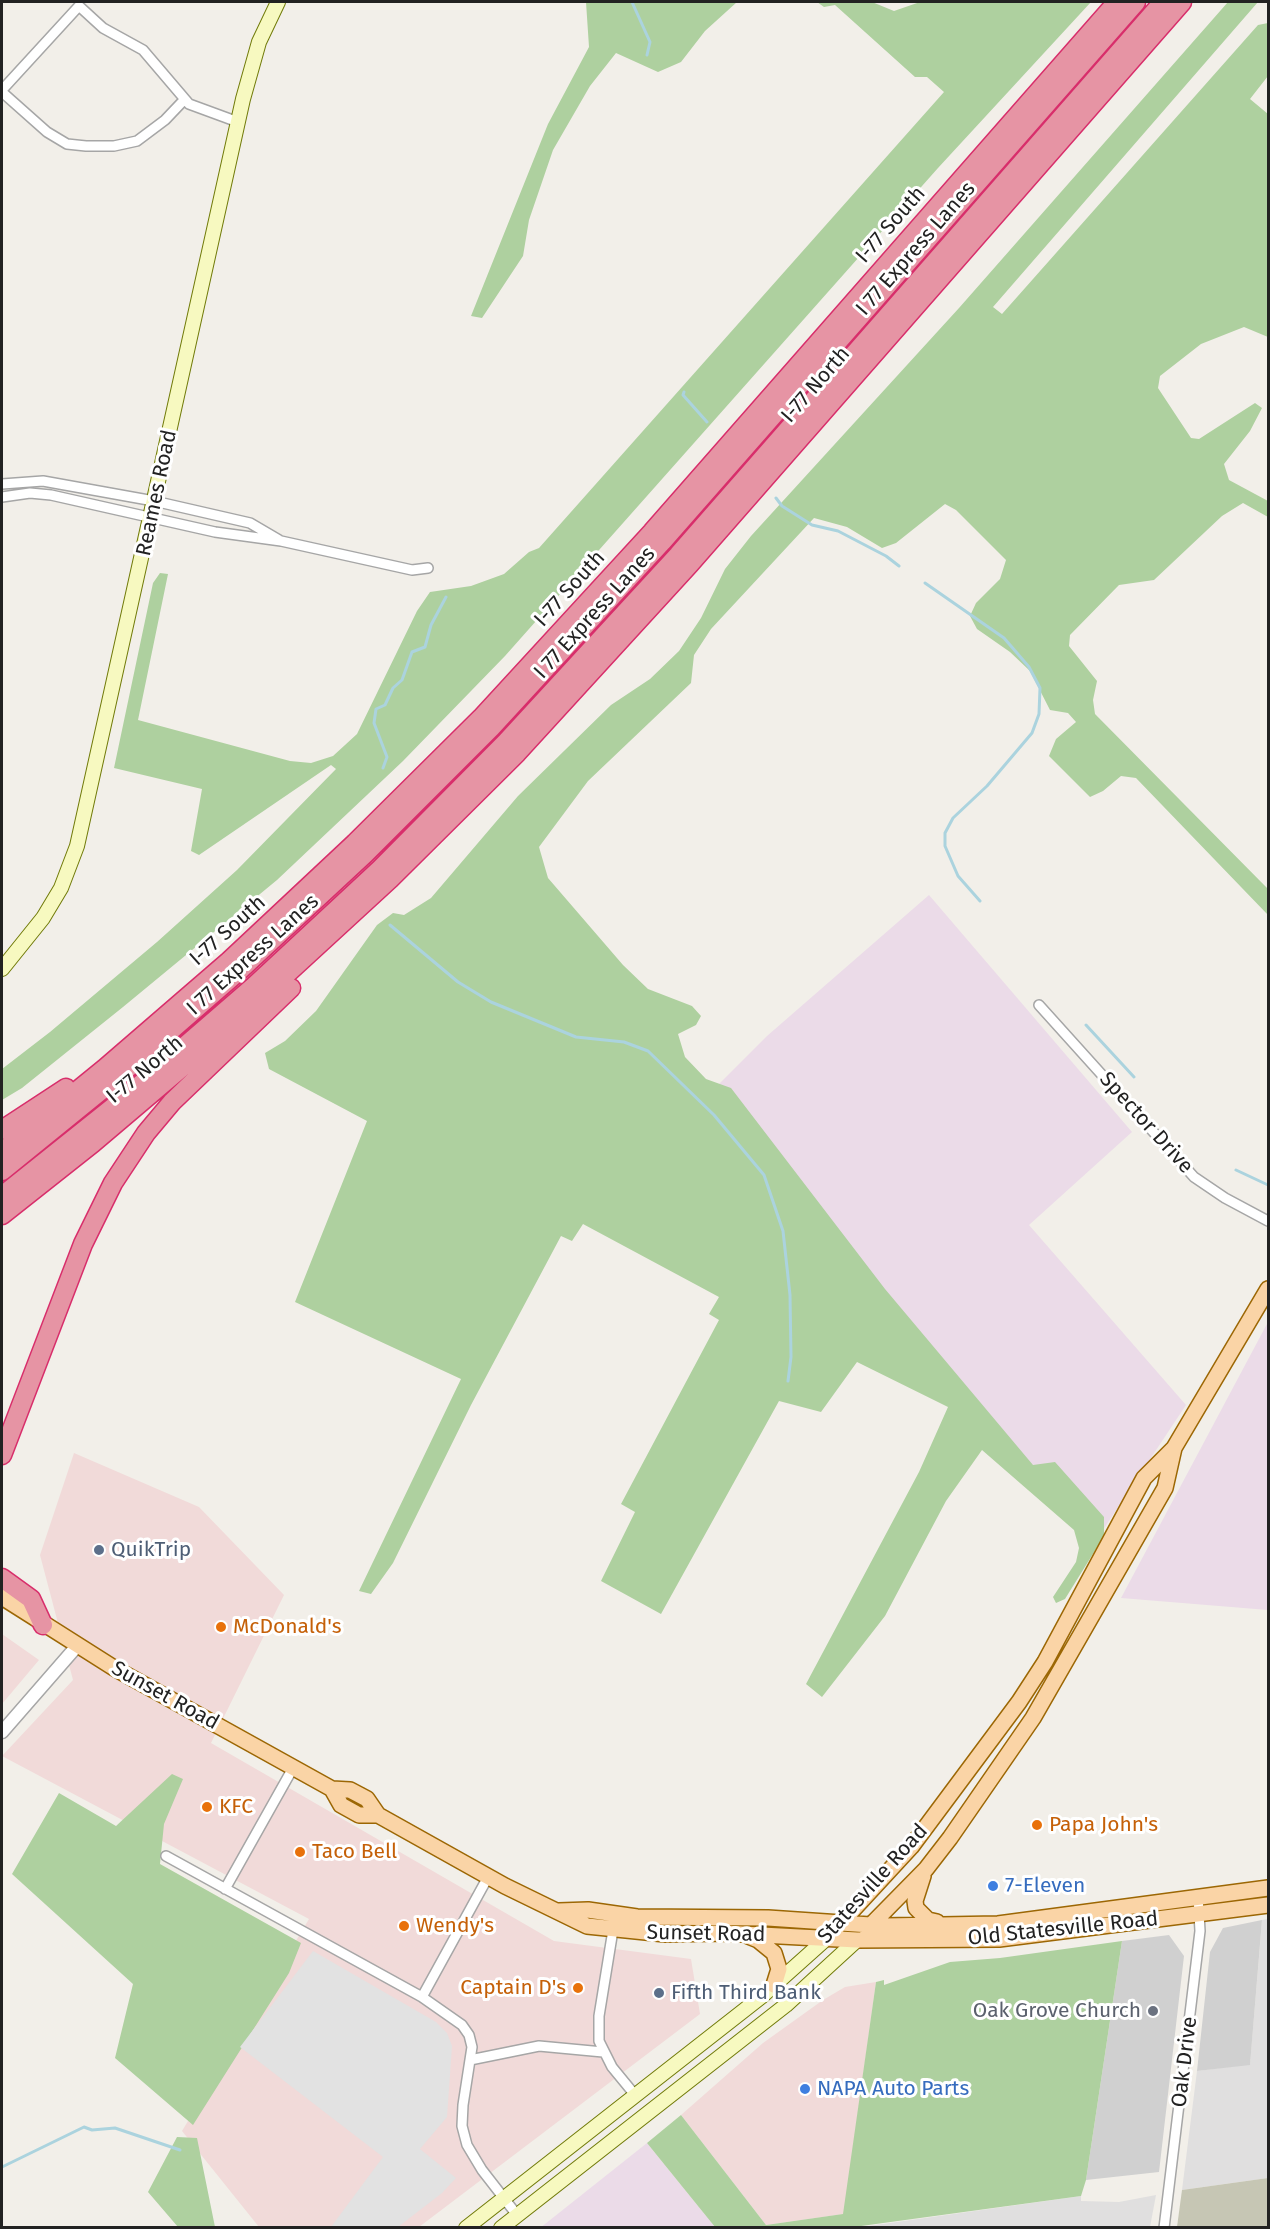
<!DOCTYPE html>
<style>
body{margin:0}
#map{position:relative;width:1270px;height:2229px;overflow:hidden;background:#f2efe9;font-family:"Fira Sans",sans-serif}
canvas{display:block}
.frame{position:absolute;inset:0;border:3px solid #222;pointer-events:none}
</style>
<div id="map">
<canvas width="1270" height="2229"></canvas>
<div class="frame"></div>
</div>
<script>
const context = document.querySelector('canvas').getContext('2d');
context.lineJoin = 'round';
function paint(path, color) { context.fillStyle = color; context.fill(path, 'evenodd'); }
const poly = rows => new Path2D(rows.map(r => 'M' + r).join(''));
function trace(path, color, width, dash) { context.strokeStyle = color; context.lineWidth = width; context.lineCap = dash ? 'butt' : 'round'; context.setLineDash(dash || []); context.stroke(path); }
function write(font, color, halo, rows, align = 'center') {
  context.font = font + ' "Fira Sans",sans-serif'; context.lineWidth = 6; context.setLineDash([]); context.textBaseline = 'middle'; context.strokeStyle = halo; context.fillStyle = color; for (const [text, x, y, turn = 0] of rows) {
    context.save(); context.translate(x, y); context.rotate((+turn || 0) * Math.PI / 180); context.textAlign = isNaN(turn) ? turn : align; if (halo) context.strokeText(text, 0, 0); context.fillText(text, 0, 0); context.restore();
  }
}
paint(poly([
 [1268,1919,1268,2178,1182,2190,1197,2071,1250,2064,1262,1920],
 [1156,2195,1150,2227,854,2228,1081,2196,1081,2201,1119,2202]
]), '#e0dfdf');
paint(poly([
 [74,1453,199,1507,284,1595,211,1743,554,1941,691,1959,700,2014,419,2227,259,2227,182,2131,309,1919,2,1756,73,1680,40,1555],
 [2,1634,39,1660,2,1704],
 [876,1982,844,2214,766,2225,681,2115,763,2043,823,2000,845,1987]
]), '#f1dad9');
paint(poly([
 [929,895,1132,1132,1029,1225,1186,1405,1093,1545,913,1330,719,1084,767,1036],
 [1268,1322,1268,1610,1121,1598],
 [647,2143,715,2227,540,2228]
]), '#ebdbe8');
paint(poly([
 [1262,1920,1250,2065,1197,2071,1210,1952,1223,1928],
 [1169,1935,1184,1956,1159,2172,1086,2180,1122,1941]
]), '#d0d0d0');
paint(poly([
 [1268,2178,1268,2227,1177,2227,1182,2190]
]), '#c6c6b4');
paint(poly([
 [586,2,737,2,705,31,681,62,658,72,616,53,590,86,553,150,529,220,523,256,482,318,471,316,548,124,589,47],
 [817,2,872,2,894,11,920,2,1091,2,938,168,505,656,403,761,277,880,123,1007,22,1088,2,1100,2,1069,50,1032,157,942,237,870,336,769,331,765,199,855,191,851,202,789,114,768,153,583,160,573,168,574,138,720,290,761,311,763,333,756,357,734,417,611,430,592,471,586,504,574,529,552,539,548,944,92,927,77,915,77,835,5,824,7],
 [1228,2,1258,2,993,307,1002,314,1258,25,1268,23,1268,76,1250,99,1268,114,1268,337,1244,327,1201,344,1160,376,1158,388,1191,438,1199,439,1255,403,1262,408,1250,431,1224,464,1229,480,1268,501,1268,517,1243,503,1222,516,1154,580,1119,585,1070,635,1069,646,1097,681,1093,700,1095,714,1268,889,1268,915,1136,778,1121,776,1103,791,1090,797,1049,756,1056,739,1076,722,1068,713,1050,710,1030,671,1010,652,977,629,970,616,976,603,1000,579,1006,560,956,510,945,504,896,543,882,548,847,527,814,518,711,629,694,655,691,683,588,781,539,847,548,878,623,965,648,989,692,1006,701,1016,696,1025,678,1034,685,1057,706,1079,731,1088,885,1289,1033,1465,1055,1462,1104,1517,1104,1536,1065,1599,1056,1603,1053,1597,1076,1562,1079,1548,1074,1530,982,1450,946,1501,885,1616,822,1697,806,1684,919,1472,948,1407,857,1362,821,1412,779,1401,661,1614,601,1581,635,1512,621,1504,719,1320,709,1314,719,1297,583,1224,572,1241,561,1236,471,1405,393,1563,371,1594,359,1591,461,1379,295,1302,367,1121,269,1069,265,1053,285,1041,316,1011,377,925,393,913,404,915,431,898,518,796,611,705,650,679,679,651,701,618,725,569,751,536,959,308],
 [172,1774,183,1779,164,1824,160,1864,301,1943,289,1973,193,2125,115,2058,133,1984,12,1874,59,1793,116,1826],
 [1122,1941,1086,2180,1081,2196,854,2227,715,2227,647,2143,681,2115,766,2225,843,2214,876,1982,884,1980,884,1985,950,1962,1000,1958],
 [177,2137,197,2138,215,2227,178,2227,148,2192]
]), '#aed09f');
paint(poly([
 [313,1951,436,2022,447,2033,452,2046,447,2117,420,2149,456,2178,442,2193,398,2227,331,2227,383,2157,240,2047]
]), '#e2e2e2');
trace(poly([
 [632,2,650,42,647,55],
 [684,392,683,395,707,422],
 [776,498,782,506,812,525,838,531,886,556,899,566],
 [925,583,1004,638,1029,667,1040,688,1039,714,1032,733,987,786,953,818,945,833,945,846,958,876,980,901],
 [383,768,387,757,374,723,376,709,385,705,393,688,402,680,412,652,425,647,431,625,446,597],
 [390,925,458,982,491,1002,576,1037,624,1042,648,1051,714,1115,764,1175,783,1231,790,1295,791,1357,788,1381],
 [1086,1025,1134,1077],
 [1236,1170,1268,1185],
 [2,2167,84,2127,92,2130,115,2128,180,2150]
]), '#abd3de', 3);
const minor = poly([
 [2,90,79,6,103,28,143,50,189,104,238,122],
 [2,92,47,132,67,144,86,146,114,146,137,141,165,120,184,100],
 [2,484,43,481,154,501,250,523,279,540],
 [2,497,30,493,51,495,215,532,281,541,412,570,428,568],
 [1039,1005,1194,1177,1225,1198,1268,1221],
 [166,1856,422,1997,462,2025,469,2035,472,2047,463,2105,462,2126,467,2145,482,2170,517,2215],
 [225,1889,293,1768],
 [613,1930,599,2016,599,2041,612,2067,635,2095],
 [422,1997,488,1877],
 [470,2060,539,2046,603,2052],
 [1164,2228,1200,1931,1198,1896]
]);
const tertiary = poly([
 [2,1732,77,1646]
]);
const secondary = poly([
 [2,969,43,918,61,888,77,846,243,99,259,42,278,2],
 [466,2228,761,1997,827,1938],
 [501,2228,786,2005,857,1940]
]);
const primary = poly([
 [2,1597,114,1668,332,1789,350,1790,367,1799,378,1815,505,1886,587,1926,665,1934,723,1933,857,1940,999,1939,1268,1905],
 [332,1789,341,1805,359,1815,378,1815],
 [923,1876,915,1901,916,1908,928,1920,937,1922],
 [559,1911,588,1910,637,1917,768,1918,885,1926,998,1924,1268,1888],
 [867,1929,926,1869,950,1838,1033,1718,1165,1488,1174,1448],
 [748,1936,758,1940,774,1953,779,1969,774,1985],
 [827,1938,911,1847,1019,1702,1045,1662,1144,1478,1174,1448,1268,1289]
]);
const motorway = poly([
 [2,1130,66,1088],
 [2,1152,104,1069,229,961,355,843,481,718,652,532,1117,2],
 [2,1171,114,1080,239,971,365,854,491,728,662,542,1136,2],
 [2,1196,127,1096,253,987,380,869,506,742,678,555,1163,2],
 [2,1215,93,1143,218,1037,390,879,517,753,689,565,1182,2],
 [2,1455,83,1244,113,1183,146,1133,172,1102,291,988],
 [2,1578,31,1599,43,1625]
]);
trace(minor, '#a6a6a6', 12);
trace(tertiary, '#a6a6a6', 15);
trace(secondary, '#707a08', 16);
trace(primary, '#9c6704', 18);
trace(motorway, '#d82e6b', 21);
trace(minor, '#fff', 9);
trace(tertiary, '#fff', 12);
trace(secondary, '#f7f9c0', 14);
trace(primary, '#fad4a6', 15);
trace(motorway, '#e694a4', 18);
for (const [x, y, r, color] of [
 [99,1550,6,"#5c6f8a"],
 [221,1627,6,"#e8710a"],
 [207,1807,6,"#e8710a"],
 [1037,1825,6,"#e8710a"],
 [300,1852,6,"#e8710a"],
 [993,1886,6,"#3f7fe0"],
 [404,1926,6,"#e8710a"],
 [578,1988,6,"#e8710a"],
 [659,1993,6,"#5c6f8a"],
 [1153,2011,6,"#6b7280"],
 [805,2089,6,"#3f7fe0"]
]) { const dot = new Path2D(); dot.arc(x, y, r, 0, 2 * Math.PI); context.fillStyle = color; context.fill(dot); trace(dot, '#fff', 2); }
write('21px', '#222', '#fff', [
 ["I-77 South",891,225,-49],
 ["I 77 Express Lanes",916,249,-49],
 ["I-77 North",816,385,-49],
 ["Reames Road",157,493,-78],
 ["I-77 South",570,589,-48],
 ["I 77 Express Lanes",595,613,-48],
 ["I-77 South",228,931,-42],
 ["I 77 Express Lanes",253,955,-42],
 ["I-77 North",145,1070,-40],
 ["Spector Drive",1146,1123,48],
 ["Sunset Road",165,1696,29],
 ["Statesville Road",873,1884,-48],
 ["Old Statesville Road",1063,1929,-6],
 ["Sunset Road",706,1934,1],
 ["Oak Drive",1185,2062,-83]
]);
write('21px', '#4e5e75', '#fff', [
 ["QuikTrip",111,1550],
 ["Fifth Third Bank",671,1993]
], 'left');
write('21px', '#c56008', '#fff', [
 ["McDonald's",233,1627],
 ["KFC",219,1807],
 ["Papa John's",1049,1825],
 ["Taco Bell",312,1852],
 ["Wendy's",416,1926],
 ["Captain D's",566,1988,"right"]
], 'left');
write('21px', '#366cbe', '#fff', [
 ["7-Eleven",1005,1886],
 ["NAPA Auto Parts",817,2089]
], 'left');
write('21px', '#5b616d', '#fff', [
 ["Oak Grove Church",1141,2011]
], 'right');
</script>
